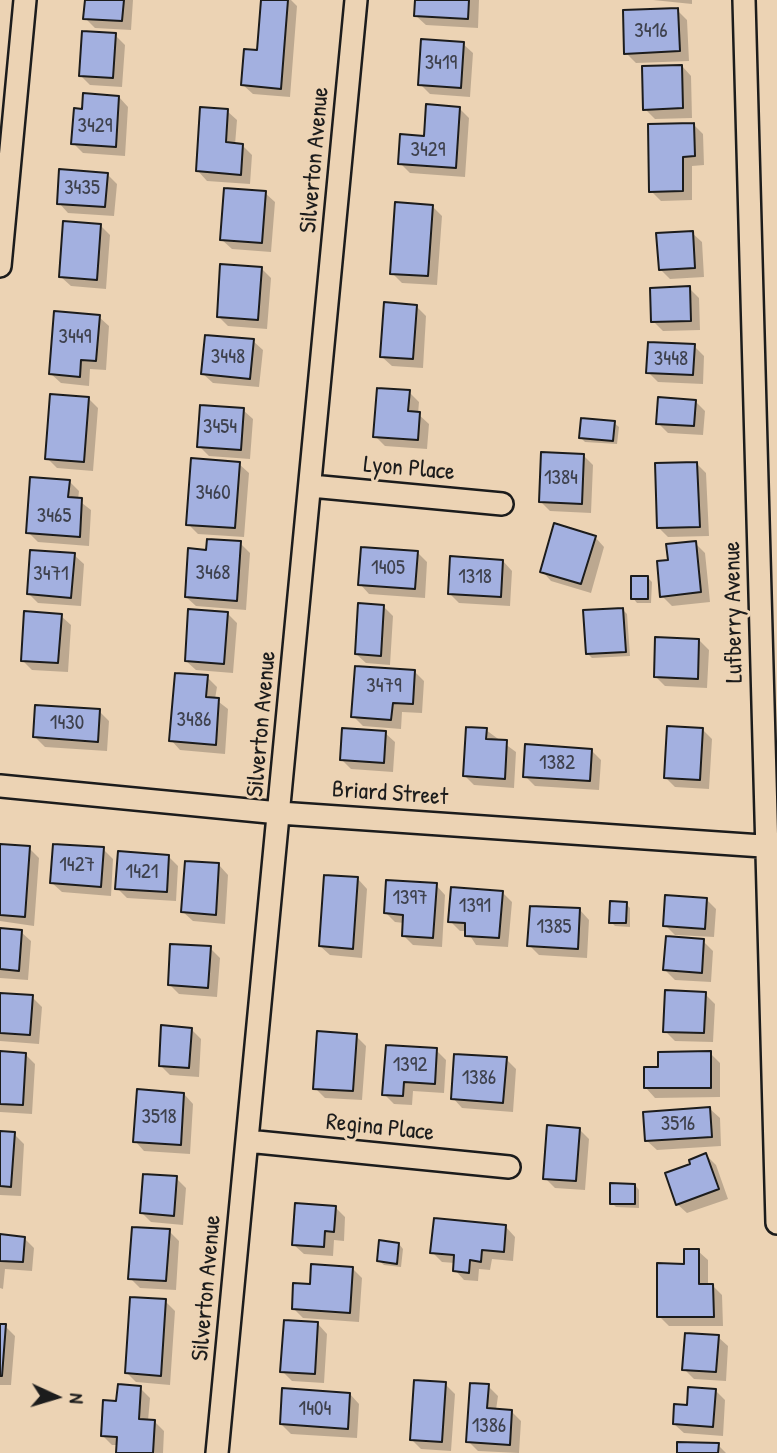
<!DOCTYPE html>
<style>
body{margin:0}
#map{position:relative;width:777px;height:1453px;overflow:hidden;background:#ecd3b4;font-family:"Patrick Hand",sans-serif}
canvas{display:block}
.north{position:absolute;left:21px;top:1362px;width:70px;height:70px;-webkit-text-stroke:5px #ecd3b4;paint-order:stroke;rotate:94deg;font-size:19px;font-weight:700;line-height:28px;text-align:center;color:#1c1c1c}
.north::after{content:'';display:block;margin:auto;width:24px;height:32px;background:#1c1c1c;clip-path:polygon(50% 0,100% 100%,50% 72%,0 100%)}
</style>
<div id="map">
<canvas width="777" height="1453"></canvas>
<div class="north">N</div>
</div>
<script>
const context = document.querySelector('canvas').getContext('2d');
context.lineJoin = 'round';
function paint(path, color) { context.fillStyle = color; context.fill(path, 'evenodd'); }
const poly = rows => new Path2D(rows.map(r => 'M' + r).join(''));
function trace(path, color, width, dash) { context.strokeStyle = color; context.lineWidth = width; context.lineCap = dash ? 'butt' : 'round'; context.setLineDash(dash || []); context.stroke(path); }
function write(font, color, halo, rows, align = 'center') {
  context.font = font + ' "Patrick Hand",sans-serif'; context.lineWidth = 6; context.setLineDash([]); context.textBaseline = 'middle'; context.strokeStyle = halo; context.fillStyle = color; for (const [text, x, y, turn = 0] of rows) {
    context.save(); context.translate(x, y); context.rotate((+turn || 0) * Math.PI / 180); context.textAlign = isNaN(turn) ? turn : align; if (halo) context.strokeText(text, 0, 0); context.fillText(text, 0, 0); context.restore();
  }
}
paint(poly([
 [87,0,133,0,131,30,95,28,85,18],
 [263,0,291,0,297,6,290,97,253,94,243,85,259,52],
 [417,0,479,0,478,28,426,25,416,16],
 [653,0,692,0,692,4],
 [677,10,687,20,689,61,636,63,626,53],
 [115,35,125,45,122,87,90,85,80,75],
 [463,44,473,53,470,97,430,94,420,84],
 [682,66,691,76,692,118,655,119,645,109],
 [119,97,128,107,125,156,83,153,73,143,84,110],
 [460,109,469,118,465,177,410,173,400,163],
 [227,111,237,120,235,145,242,145,252,155,250,184,207,181,198,171],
 [694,125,703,134,704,165,692,166,692,200,661,201,651,191],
 [107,174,117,184,114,216,68,213,59,203],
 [265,193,275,202,271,252,232,249,222,240],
 [432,206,442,216,437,285,402,283,392,273],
 [100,225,110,235,106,289,71,286,61,277],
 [692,233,702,242,704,277,670,279,660,269],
 [261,268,271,278,267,329,228,326,218,316],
 [689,288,699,298,700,330,663,331,653,321],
 [416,306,426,316,423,368,392,366,382,357],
 [99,317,109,326,106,370,90,369,89,386,61,383,51,374],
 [253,341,263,350,259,387,213,383,203,374],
 [694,346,704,356,703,384,658,382,648,372],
 [409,392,419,402,418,414,429,424,427,449,385,446,375,436],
 [88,398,98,408,93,471,57,468,47,458],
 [695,401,705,411,703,435,668,433,658,423],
 [243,410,253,419,250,459,209,456,199,446],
 [614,423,619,427,617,444,585,442,581,438],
 [584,456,593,465,591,513,550,511,540,501],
 [239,464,249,473,244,537,198,534,188,524],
 [697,464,706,473,709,536,668,537,658,527],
 [69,481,79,491,78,500,91,510,89,546,38,542,28,532],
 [595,537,604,547,591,593,551,581,542,571],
 [240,543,250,553,246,610,196,606,186,597,208,551],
 [695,543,705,553,710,602,672,606,662,596,670,562],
 [417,552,427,562,425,598,369,594,360,584],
 [74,555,84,564,81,606,38,603,29,594],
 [503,561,512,571,510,606,459,603,449,593],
 [647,577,652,582,651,603,637,603,633,598],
 [383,606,393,616,390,665,366,663,356,654],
 [623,610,627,614,630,656,592,658,587,653],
 [227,613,237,623,233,673,196,670,186,661],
 [61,616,71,625,68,672,32,670,22,660],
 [699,640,709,650,707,688,665,686,656,677],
 [415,672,424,681,422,713,402,712,401,729,363,726,353,716],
 [207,677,217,687,215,699,228,709,225,754,180,750,171,740],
 [99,711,109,721,107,751,45,747,35,737],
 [702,729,712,739,709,789,675,787,665,777],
 [486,730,516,752,514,788,474,785,464,775],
 [385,733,395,742,393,772,351,769,341,759],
 [591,750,601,760,599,790,535,786,525,776],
 [0,846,29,848,39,858,34,926,0,921],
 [103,849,113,859,111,896,62,892,52,883],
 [169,857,178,866,176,901,127,898,117,888],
 [219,865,228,875,225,924,193,921,183,912],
 [358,879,367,889,362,958,330,955,320,946],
 [436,885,445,895,442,947,413,945,403,935,404,923,395,922,386,913],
 [502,892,512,902,508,947,476,945,467,931,460,931,450,921],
 [706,899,716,909,714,937,675,935,665,925],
 [626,904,630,908,630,927,615,926,611,922],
 [580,910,589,920,587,958,539,955,529,945],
 [0,930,21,932,31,941,28,980,0,978],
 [703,941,713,951,711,982,675,980,665,970],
 [210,948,220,958,217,997,179,994,169,984],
 [705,994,715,1004,713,1042,675,1041,665,1031],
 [0,995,32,997,42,1007,39,1044,0,1041],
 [191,1029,201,1039,199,1077,170,1075,160,1065],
 [356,1036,366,1046,362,1100,325,1098,315,1088],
 [436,1050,446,1060,444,1093,413,1091,412,1105,394,1104,384,1094],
 [0,1053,26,1055,35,1064,32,1114,0,1112],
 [710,1053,720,1063,720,1097,655,1098,646,1088],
 [506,1059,516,1069,513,1112,462,1108,453,1098],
 [184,1094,193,1104,190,1154,144,1151,135,1141],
 [710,1109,720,1118,721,1146,657,1150,647,1141],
 [579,1129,589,1139,585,1190,555,1188,545,1178],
 [0,1133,14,1134,24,1144,21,1196,0,1195],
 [706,1155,716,1165,728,1199,687,1213,677,1204,693,1166],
 [176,1178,186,1188,183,1225,151,1222,142,1213],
 [635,1185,639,1190,639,1208,616,1207,612,1203],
 [335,1207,345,1217,344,1241,334,1240,333,1256,304,1254,294,1245],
 [506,1227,515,1237,513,1261,492,1259,490,1270,479,1269,478,1281,464,1280,455,1270,455,1263,442,1262,432,1252],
 [169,1231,179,1241,176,1290,140,1288,130,1278],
 [0,1236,24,1238,34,1248,32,1271,5,1269,3,1289,0,1288],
 [399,1244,403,1249,401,1267,384,1265,379,1261],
 [698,1251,708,1260,708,1286,713,1286,722,1295,723,1326,669,1326,659,1316,686,1265],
 [352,1268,362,1278,359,1322,303,1318,293,1308,311,1286],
 [165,1301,175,1311,170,1385,136,1382,127,1373],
 [318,1324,327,1334,324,1383,292,1381,282,1371],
 [0,1325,5,1326,15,1336,11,1385,0,1385],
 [718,1337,728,1346,726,1381,694,1379,684,1369],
 [445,1384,455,1394,451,1451,421,1449,411,1439],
 [488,1386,498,1396,496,1410,511,1411,521,1421,519,1453,478,1451,468,1441],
 [140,1388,150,1398,148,1421,154,1421,164,1431,163,1453,118,1453,118,1445,112,1445,102,1435,118,1403],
 [715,1390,725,1400,723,1436,684,1433,674,1424,689,1407],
 [350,1394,359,1404,357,1438,291,1434,281,1424],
 [718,1445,726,1453,678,1453]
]), '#0003');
const building = poly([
 [85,0,124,0,122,21,83,19,85,0],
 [261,0,288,0,281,89,241,85,244,49,257,50,261,0],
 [415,0,469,0,468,19,414,16,415,0],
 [678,8,680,51,624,54,623,10,678,8],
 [82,31,116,33,113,78,79,76,82,31],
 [421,39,464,42,461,88,418,85,421,39],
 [682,65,683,108,643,110,642,66,682,65],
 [83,93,119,96,116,147,71,144,74,108,82,109,83,93],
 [426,104,460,107,456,168,398,164,400,134,424,136,426,104],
 [200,107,228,109,226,142,243,144,241,175,196,171,200,107],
 [694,123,695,156,683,157,683,191,649,192,648,124,694,123],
 [59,169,108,173,105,207,57,204,59,169],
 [224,188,266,191,262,243,220,240,224,188],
 [395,202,433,205,428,276,390,274,395,202],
 [63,221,101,224,97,280,59,277,63,221],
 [693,231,695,268,659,270,656,233,693,231],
 [220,264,262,267,258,320,217,317,220,264],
 [690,286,691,321,651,322,650,288,690,286],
 [384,302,417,305,413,359,380,357,384,302],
 [54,311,100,315,96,361,81,360,80,377,49,374,54,311],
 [205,335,254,339,250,379,201,374,205,335],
 [648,342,695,344,693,375,646,373,648,342],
 [377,388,410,390,408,411,420,412,418,440,373,437,377,388],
 [50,394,89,397,84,462,45,459,50,394],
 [658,397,696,400,694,426,656,424,658,397],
 [200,405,244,408,241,450,197,447,200,405],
 [581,418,615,421,613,441,579,438,581,418],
 [541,452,584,454,582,504,539,502,541,452],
 [191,458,240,462,235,528,186,525,191,458],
 [697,462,700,527,657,528,655,463,697,462],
 [30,477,70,480,68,497,82,498,80,537,26,533,30,477],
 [554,523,596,536,581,584,540,572,554,523],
 [207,539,241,541,237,601,185,597,188,548,206,550,207,539],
 [696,541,701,592,660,597,657,561,668,560,666,544,696,541],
 [361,547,418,551,415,589,358,585,361,547],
 [30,550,75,553,71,598,27,594,30,550],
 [450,556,503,560,501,597,448,594,450,556],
 [631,576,648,576,648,599,631,599,631,576],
 [358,603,384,605,381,656,355,654,358,603],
 [623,608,626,652,586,654,583,610,623,608],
 [188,609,228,612,224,664,185,661,188,609],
 [24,611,62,614,58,663,21,661,24,611],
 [655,637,699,639,698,679,654,677,655,637],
 [355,666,415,670,413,704,393,703,391,720,351,717,355,666],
 [175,673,208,675,206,697,219,698,216,745,169,741,175,673],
 [35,705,100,709,98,742,33,737,35,705],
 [667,726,703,728,700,780,664,778,667,726],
 [466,727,487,728,486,739,507,740,505,779,463,776,466,727],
 [342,728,386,731,384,763,340,760,342,728],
 [525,744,592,749,590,781,523,777,525,744],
 [0,844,30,846,25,917,0,915,0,844],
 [53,844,104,847,101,887,50,883,53,844],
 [118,851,169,855,167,892,115,889,118,851],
 [185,861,219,863,216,915,181,912,185,861],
 [324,875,358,877,353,949,319,946,324,875],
 [386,880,437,883,433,938,402,936,403,915,384,913,386,880],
 [451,887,503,891,499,938,465,936,465,923,448,922,451,887],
 [665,895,707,898,705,929,663,926,665,895],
 [610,901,627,902,626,923,609,923,610,901],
 [530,906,580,908,578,949,527,946,530,906],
 [0,928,22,930,19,971,0,969,0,928],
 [666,936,704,939,702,973,663,970,666,936],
 [170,944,211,946,208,988,168,985,170,944],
 [665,990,706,992,704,1033,663,1032,665,990],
 [0,993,33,995,30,1035,0,1033,0,993],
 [161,1025,192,1028,189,1068,159,1066,161,1025],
 [317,1031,357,1034,353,1091,313,1089,317,1031],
 [386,1045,437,1048,435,1084,404,1082,403,1096,382,1095,386,1045],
 [0,1051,26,1053,23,1105,0,1104,0,1051],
 [711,1051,711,1088,644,1088,644,1067,658,1067,658,1052,711,1051],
 [454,1054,507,1057,503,1103,451,1099,454,1054],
 [137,1089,184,1093,181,1145,133,1142,137,1089],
 [710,1107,712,1137,645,1141,643,1112,710,1107],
 [547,1125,580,1128,576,1181,543,1179,547,1125],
 [0,1131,15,1132,11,1187,0,1186,0,1131],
 [706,1153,719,1189,676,1205,665,1173,690,1164,689,1160,706,1153],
 [143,1174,177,1176,174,1216,140,1213,143,1174],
 [610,1183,635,1184,635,1204,610,1204,610,1183],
 [295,1203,336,1206,334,1232,325,1231,324,1247,292,1245,295,1203],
 [434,1218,506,1225,504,1252,482,1250,481,1262,470,1260,469,1273,453,1271,454,1255,430,1253,434,1218],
 [132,1227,170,1229,166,1281,128,1279,132,1227],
 [0,1234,25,1237,23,1262,0,1261,0,1234],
 [379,1240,399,1243,397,1264,377,1261,379,1240],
 [684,1249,699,1249,699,1284,713,1284,714,1317,657,1317,657,1263,684,1264,684,1249],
 [311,1264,353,1267,350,1313,292,1309,293,1283,310,1284,311,1264],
 [130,1297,166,1299,161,1376,125,1373,130,1297],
 [284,1320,318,1322,315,1374,280,1372,284,1320],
 [0,1324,6,1324,2,1376,0,1376,0,1324],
 [685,1333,719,1335,716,1372,682,1370,685,1333],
 [414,1380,446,1382,442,1442,410,1440,414,1380],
 [470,1383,489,1384,487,1408,512,1410,510,1445,466,1442,470,1383],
 [118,1384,141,1386,139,1419,155,1420,153,1453,116,1453,117,1437,101,1436,103,1400,116,1401,118,1384],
 [688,1387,716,1389,713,1427,673,1424,674,1404,687,1405,688,1387],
 [282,1388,350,1393,348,1429,280,1424,282,1388],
 [677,1442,719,1443,718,1453,677,1453,677,1442]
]);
paint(building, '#a3b0e0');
trace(building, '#1c1c1c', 2);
const street = poly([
 [744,0,777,1223],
 [0,266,25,0],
 [311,486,502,504],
 [0,786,279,813,777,847],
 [247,1141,509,1167],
 [217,1453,356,0]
]);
trace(street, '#1c1c1c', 26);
trace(street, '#ecd3b4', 21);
write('21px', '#3e414d', null, [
 ["3416",651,31],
 ["3419",441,63],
 ["3429",95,126],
 ["3429",428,150],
 ["3435",82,188],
 ["3449",75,337],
 ["3448",228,357],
 ["3448",671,359],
 ["3454",220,427],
 ["1384",561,478],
 ["3460",213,493],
 ["3465",54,516],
 ["1405",388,568],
 ["3468",213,573],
 ["3471",51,574],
 ["1318",475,577],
 ["3479",384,686],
 ["3486",194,720],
 ["1430",67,723],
 ["1382",557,763],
 ["1427",77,865],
 ["1421",142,872],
 ["1397",410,898],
 ["1391",475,906],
 ["1385",554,927],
 ["1392",410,1065],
 ["1386",479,1078],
 ["3518",159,1117],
 ["3516",678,1124],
 ["1404",315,1409],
 ["1386",489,1426]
]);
write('24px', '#1c1c1c', '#ecd3b4', [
 ["Silverton Avenue",315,160,-85],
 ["Lyon Place",409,469,5],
 ["Lufberry Avenue",734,612,-91],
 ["Silverton Avenue",262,724,-85],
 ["Briard Street",390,794,4],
 ["Regina Place",380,1128,6],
 ["Silverton Avenue",207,1288,-85]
]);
</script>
